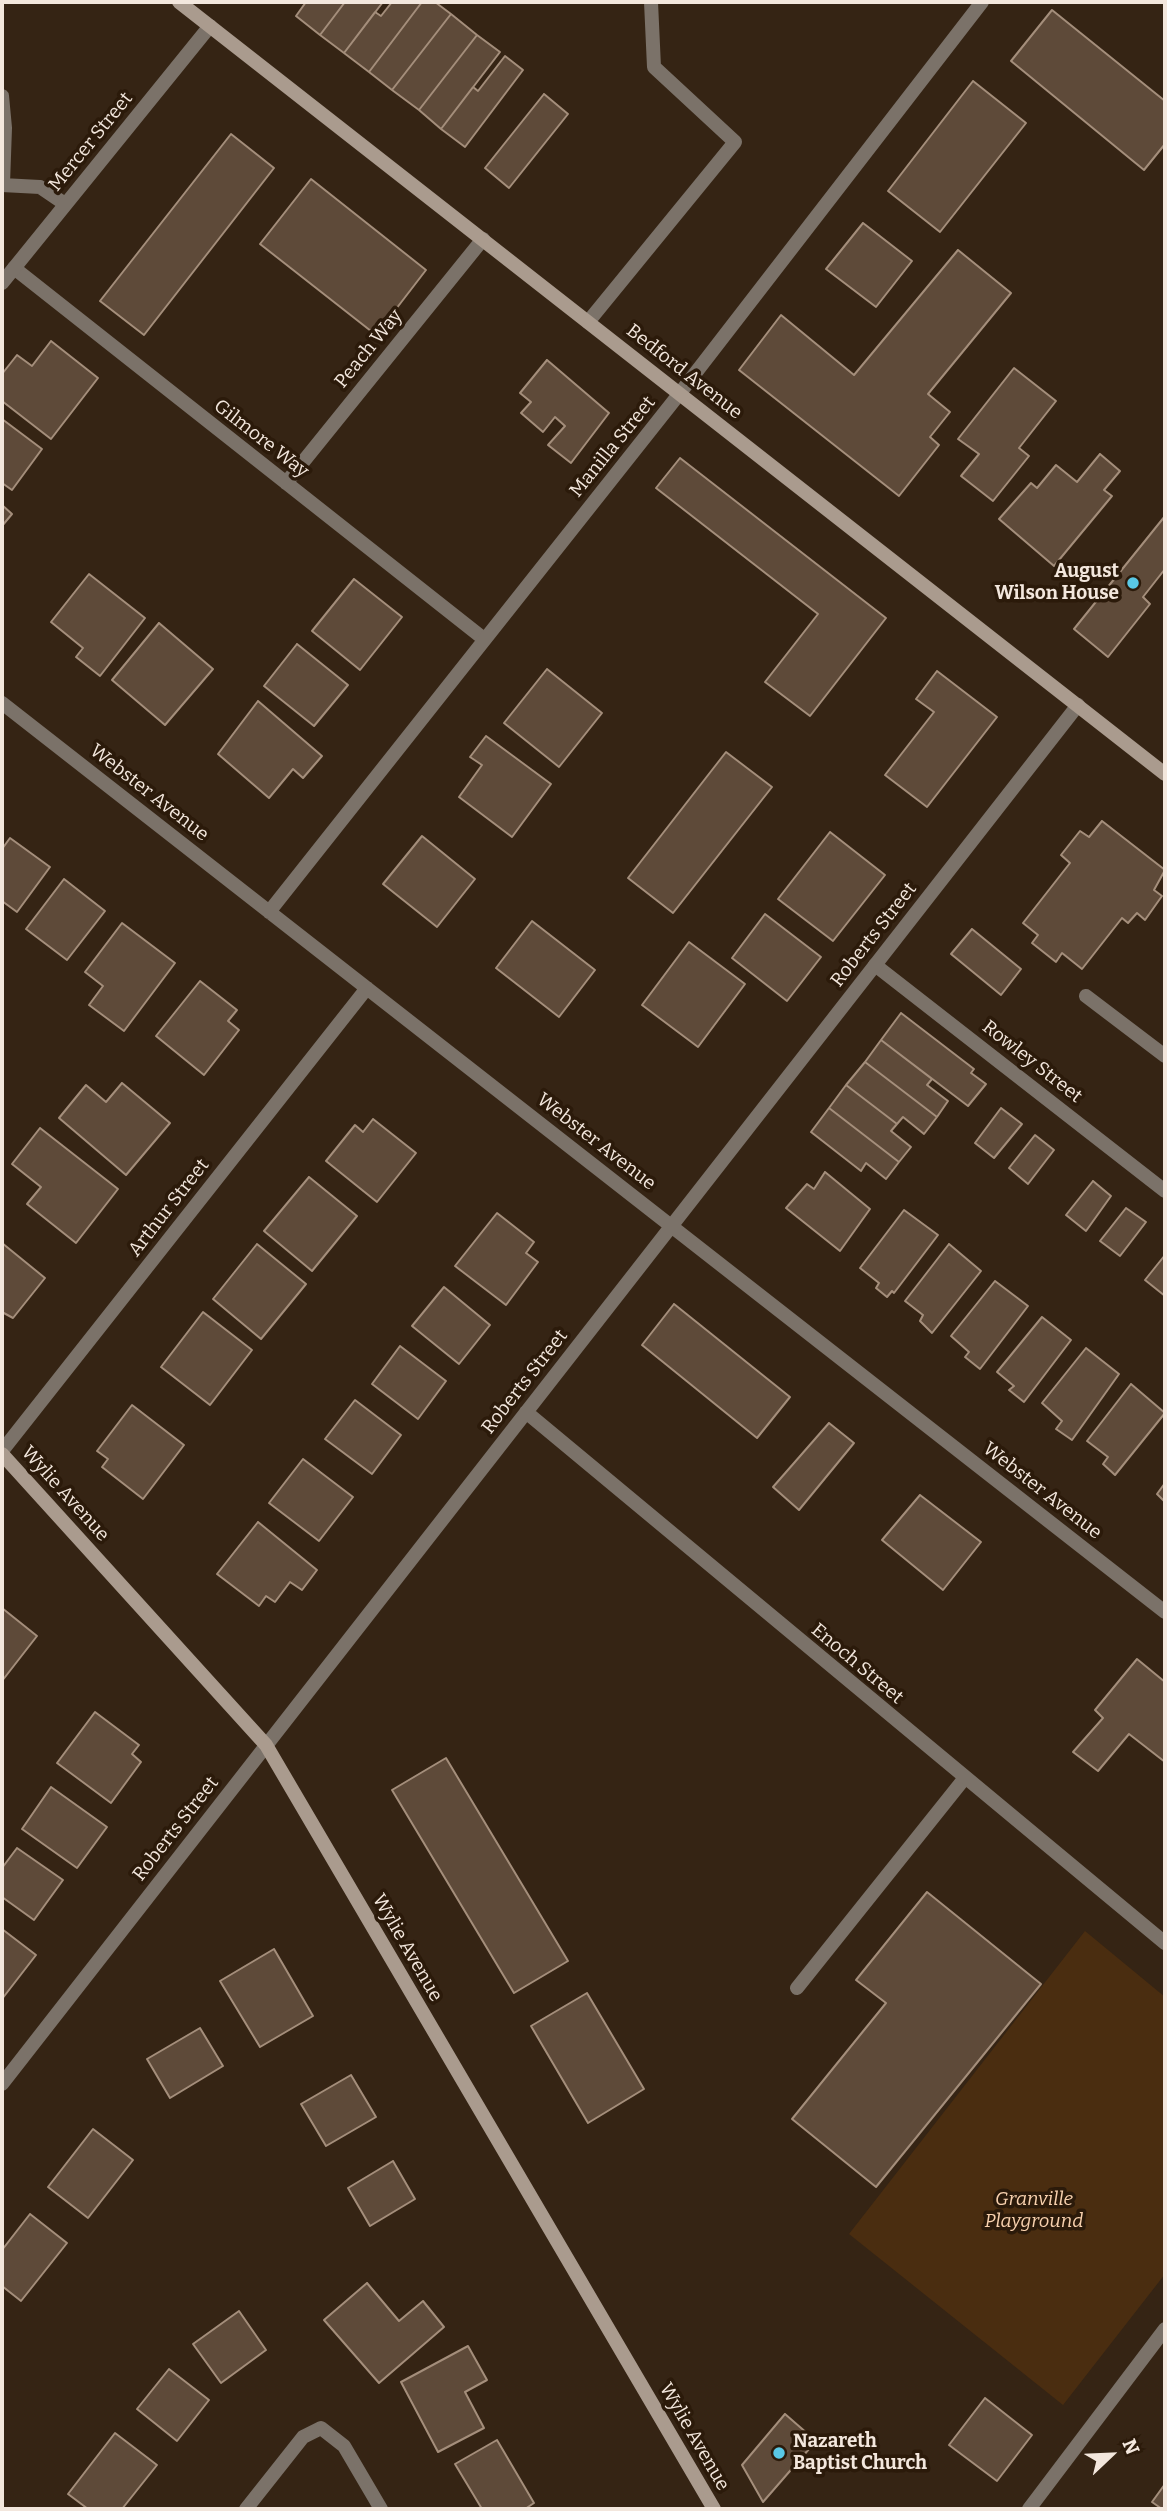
<!DOCTYPE html>
<style>
body{margin:0}
#map{position:relative;width:1167px;height:2511px;overflow:hidden;background:#352414;font-family:Bitter,serif}
canvas{display:block}
.frame{position:absolute;inset:0;border:4px solid #f3e7dd;pointer-events:none}
.north{position:absolute;left:1076px;top:2420px;width:70px;height:70px;-webkit-text-stroke:5px #2b1a0a;paint-order:stroke;rotate:67deg;font-size:19px;font-weight:700;line-height:28px;text-align:center;color:#f3e7dd}
.north::after{content:'';display:block;margin:auto;width:24px;height:32px;background:#f3e7dd;clip-path:polygon(50% 0,100% 100%,50% 72%,0 100%)}
</style>
<div id="map">
<canvas width="1167" height="2511"></canvas>
<div class="frame"></div>
<div class="north">N</div>
</div>
<script>
const context = document.querySelector('canvas').getContext('2d');
context.lineJoin = 'round';
function paint(path, color) { context.fillStyle = color; context.fill(path, 'evenodd'); }
const poly = rows => new Path2D(rows.map(r => 'M' + r).join(''));
function trace(path, color, width, dash) { context.strokeStyle = color; context.lineWidth = width; context.lineCap = dash ? 'butt' : 'round'; context.setLineDash(dash || []); context.stroke(path); }
function write(font, color, halo, rows, align = 'center') {
  context.font = font + ' Bitter,serif'; context.lineWidth = 7; context.setLineDash([]); context.textBaseline = 'middle'; context.strokeStyle = halo; context.fillStyle = color; for (const [text, x, y, turn = 0] of rows) {
    context.save(); context.translate(x, y); context.rotate((+turn || 0) * Math.PI / 180); context.textAlign = isNaN(turn) ? turn : align; if (halo) context.strokeText(text, 0, 0); context.fillText(text, 0, 0); context.restore();
  }
}
paint(poly([
 [1085,1931,1165,1997,1165,2274,1063,2405,849,2234]
]), '#4a2d10');
const building = poly([
 [306,2,345,2,320,35,296,16,306,2],
 [345,2,383,2,344,53,320,35,345,2],
 [392,2,422,2,369,72,344,53,375,12,381,16,392,2],
 [422,2,435,2,451,14,392,90,369,72,422,2],
 [1052,10,1165,101,1165,144,1144,170,1011,61,1052,10],
 [451,14,477,35,419,110,392,90,451,14],
 [477,35,500,52,441,129,419,110,477,35],
 [505,56,523,70,465,147,441,129,473,87,478,91,505,56],
 [973,81,1026,123,940,232,888,191,973,81],
 [544,94,568,114,509,188,485,168,544,94],
 [231,134,274,168,144,335,100,301,231,134],
 [311,179,426,270,376,335,260,244,311,179],
 [863,223,912,261,876,307,826,269,863,223],
 [958,250,1011,293,928,394,950,412,930,437,939,445,899,496,739,370,781,315,854,375,958,250],
 [51,341,98,378,51,439,2,401,2,374,17,355,32,366,51,341],
 [547,360,609,413,571,463,548,445,565,426,555,417,543,432,521,413,531,402,520,393,547,360],
 [1014,368,1056,401,1019,448,1029,456,993,501,961,476,979,454,958,439,1014,368],
 [2,419,42,449,12,490,2,483,2,419],
 [1100,454,1120,471,1104,490,1112,496,1054,566,999,519,1031,483,1037,488,1056,465,1077,482,1100,454],
 [680,458,886,618,810,716,765,682,818,614,656,488,680,458],
 [2,505,12,514,2,526,2,505],
 [1165,516,1165,569,1143,597,1150,604,1108,657,1074,629,1165,516],
 [89,574,145,618,100,676,76,657,83,648,51,622,89,574],
 [354,579,402,617,360,670,312,631,354,579],
 [159,623,213,669,165,725,112,680,159,623],
 [297,644,348,685,314,726,264,686,297,644],
 [547,669,602,713,559,767,504,723,547,669],
 [937,671,997,717,927,807,885,775,934,712,916,699,937,671],
 [258,701,322,756,303,778,293,769,269,798,218,754,258,701],
 [486,736,551,784,512,837,459,797,482,765,470,757,486,736],
 [726,752,772,787,673,913,628,878,726,752],
 [1102,821,1165,870,1154,890,1162,896,1145,920,1137,913,1128,923,1122,918,1082,969,1062,953,1056,962,1032,943,1038,935,1023,923,1070,863,1061,855,1080,831,1089,837,1102,821],
 [830,832,885,875,833,941,778,899,830,832],
 [422,836,475,879,437,927,383,884,422,836],
 [10,838,50,867,17,912,2,901,2,849,10,838],
 [64,879,105,911,67,960,26,929,64,879],
 [765,914,821,957,787,1001,732,958,765,914],
 [532,921,595,970,559,1017,496,968,532,921],
 [122,923,175,963,124,1031,89,1005,103,986,85,972,122,923],
 [972,929,1021,969,1001,995,951,954,972,929],
 [689,942,745,984,698,1047,642,1005,689,942],
 [200,981,237,1010,228,1021,239,1030,204,1075,156,1036,200,981],
 [901,1013,974,1069,971,1073,986,1084,968,1106,881,1040,901,1013],
 [881,1040,932,1079,927,1085,948,1101,937,1117,865,1062,881,1040],
 [865,1062,937,1117,924,1134,903,1117,897,1124,846,1085,865,1062],
 [122,1083,170,1123,126,1175,59,1118,86,1085,106,1102,122,1083],
 [846,1085,897,1124,891,1131,911,1147,899,1162,829,1108,846,1085],
 [829,1108,899,1162,886,1179,866,1163,861,1171,811,1132,829,1108],
 [1001,1108,1022,1124,994,1158,975,1143,1001,1108],
 [373,1119,416,1153,377,1202,326,1161,355,1125,363,1132,373,1119],
 [40,1128,118,1189,76,1243,27,1204,41,1187,12,1164,40,1128],
 [1035,1135,1054,1150,1028,1184,1009,1168,1035,1135],
 [825,1172,870,1209,840,1251,786,1208,807,1184,814,1189,825,1172],
 [309,1177,357,1216,312,1271,264,1231,309,1177],
 [1093,1181,1111,1196,1086,1231,1066,1215,1093,1181],
 [1126,1208,1146,1222,1120,1256,1100,1241,1126,1208],
 [904,1210,938,1235,894,1293,892,1291,887,1297,876,1288,879,1283,860,1268,904,1210],
 [497,1213,534,1242,526,1253,538,1262,506,1305,455,1266,497,1213],
 [2,1243,45,1278,13,1318,2,1312,2,1243],
 [257,1244,306,1284,261,1339,213,1299,257,1244],
 [949,1244,981,1271,932,1333,920,1321,923,1315,905,1301,949,1244],
 [1165,1255,1165,1296,1145,1280,1165,1255],
 [995,1281,1028,1306,980,1369,965,1357,969,1352,951,1336,995,1281],
 [444,1287,490,1325,459,1364,412,1326,444,1287],
 [674,1304,790,1397,757,1438,642,1345,674,1304],
 [203,1312,252,1350,210,1405,161,1367,203,1312],
 [1042,1317,1071,1340,1024,1402,1009,1390,1014,1386,997,1372,1042,1317],
 [400,1346,446,1381,418,1419,372,1384,400,1346],
 [1086,1348,1119,1374,1072,1440,1056,1429,1062,1421,1042,1403,1086,1348],
 [1131,1384,1165,1413,1115,1475,1103,1464,1108,1457,1087,1441,1131,1384],
 [355,1400,401,1435,372,1474,325,1439,355,1400],
 [132,1405,184,1445,143,1499,102,1467,108,1459,97,1451,132,1405],
 [829,1423,854,1443,799,1510,773,1487,829,1423],
 [303,1459,353,1497,319,1541,269,1503,303,1459],
 [1165,1483,1165,1502,1157,1494,1165,1483],
 [920,1495,981,1542,943,1590,882,1540,920,1495],
 [258,1522,317,1570,302,1590,290,1582,275,1602,266,1596,259,1606,217,1574,258,1522],
 [2,1608,37,1636,2,1681,2,1608],
 [1137,1659,1165,1682,1165,1762,1129,1734,1098,1771,1073,1752,1103,1718,1095,1710,1137,1659],
 [95,1712,139,1745,132,1754,141,1762,111,1803,57,1763,95,1712],
 [446,1758,568,1961,514,1993,392,1790,446,1758],
 [51,1787,107,1827,77,1868,22,1829,51,1787],
 [17,1848,63,1880,34,1920,2,1897,2,1868,17,1848],
 [927,1892,1041,1984,876,2187,792,2119,886,2003,856,1980,927,1892],
 [2,1929,36,1955,2,1999,2,1929],
 [274,1949,313,2016,260,2047,220,1981,274,1949],
 [587,1993,644,2089,588,2123,531,2026,587,1993],
 [200,2028,223,2066,170,2098,147,2059,200,2028],
 [351,2075,376,2117,326,2146,301,2104,351,2075],
 [93,2129,133,2160,88,2218,48,2187,93,2129],
 [393,2161,415,2199,370,2226,348,2188,393,2161],
 [30,2214,67,2243,21,2301,2,2286,2,2250,30,2214],
 [367,2283,399,2321,423,2301,444,2327,379,2383,324,2320,367,2283],
 [239,2311,266,2350,221,2383,193,2344,239,2311],
 [468,2346,487,2380,465,2392,484,2428,438,2452,401,2382,468,2346],
 [169,2369,209,2400,177,2441,137,2409,169,2369],
 [985,2398,1032,2435,997,2481,949,2445,985,2398],
 [785,2414,816,2441,763,2502,742,2465,785,2414],
 [115,2433,157,2465,122,2509,88,2509,68,2494,115,2433],
 [497,2440,534,2503,525,2509,482,2509,455,2464,497,2440],
 [1165,2484,1165,2509,1162,2509,1152,2502,1165,2484]
]);
paint(building, '#5e4a39');
trace(building, '#a48e7b', 2);
trace(poly([
 [2,96,5,128,3,184],
 [2,185,40,187,65,204],
 [14,268,484,639],
 [588,322,735,142,654,67,651,2],
 [286,483,483,239],
 [875,965,1165,1191],
 [1086,996,1165,1056],
 [797,1988,964,1779]
]), '#7b7269', 14);
trace(poly([
 [2,283,210,26],
 [2,703,1165,1612],
 [269,912,680,393,982,2],
 [526,1412,1165,1943],
 [2,1451,367,988],
 [2,2084,1078,705],
 [246,2509,303,2437,321,2428,344,2446,381,2509],
 [1029,2509,1165,2329]
]), '#7b7269', 14);
trace(poly([
 [179,2,1165,774],
 [2,1454,266,1745,714,2509]
]), '#aa9b8e', 14);
for (const [x, y, r, color] of [
 [1133,583,7,"#59c8e5"],
 [779,2453,7,"#59c8e5"]
]) { const dot = new Path2D(); dot.arc(x, y, r, 0, 2 * Math.PI); context.fillStyle = color; context.fill(dot); trace(dot, '#2b1a0a', 2.5); }
write('19px', '#f3e7dd', '#2b1a0a', [
 ["Mercer Street",91,142,-51],
 ["Peach Way",369,349,-51],
 ["Bedford Avenue",684,372,38],
 ["Gilmore Way",261,439,38],
 ["Manilla Street",613,447,-51],
 ["Webster Avenue",149,793,38],
 ["Roberts Street",874,935,-52],
 ["Rowley Street",1032,1062,38],
 ["Webster Avenue",596,1142,38],
 ["Arthur Street",169,1208,-52],
 ["Roberts Street",525,1382,-52],
 ["Webster Avenue",1042,1491,38],
 ["Wylie Avenue",65,1494,48],
 ["Enoch Street",857,1664,40],
 ["Roberts Street",176,1829,-52],
 ["Wylie Avenue",407,1948,60],
 ["Wylie Avenue",694,2437,60]
]);
write('bold 19px', '#f3e7dd', '#2b1a0a', [
 ["August",1119,572],
 ["Wilson House",1119,594],
 ["Nazareth",793,2442,"left"],
 ["Baptist Church",793,2464,"left"]
], 'right');
write('italic 19px', '#f8d1ae', '#2b1a0a', [
 ["Granville",1034,2200],
 ["Playground",1034,2222]
]);
</script>
